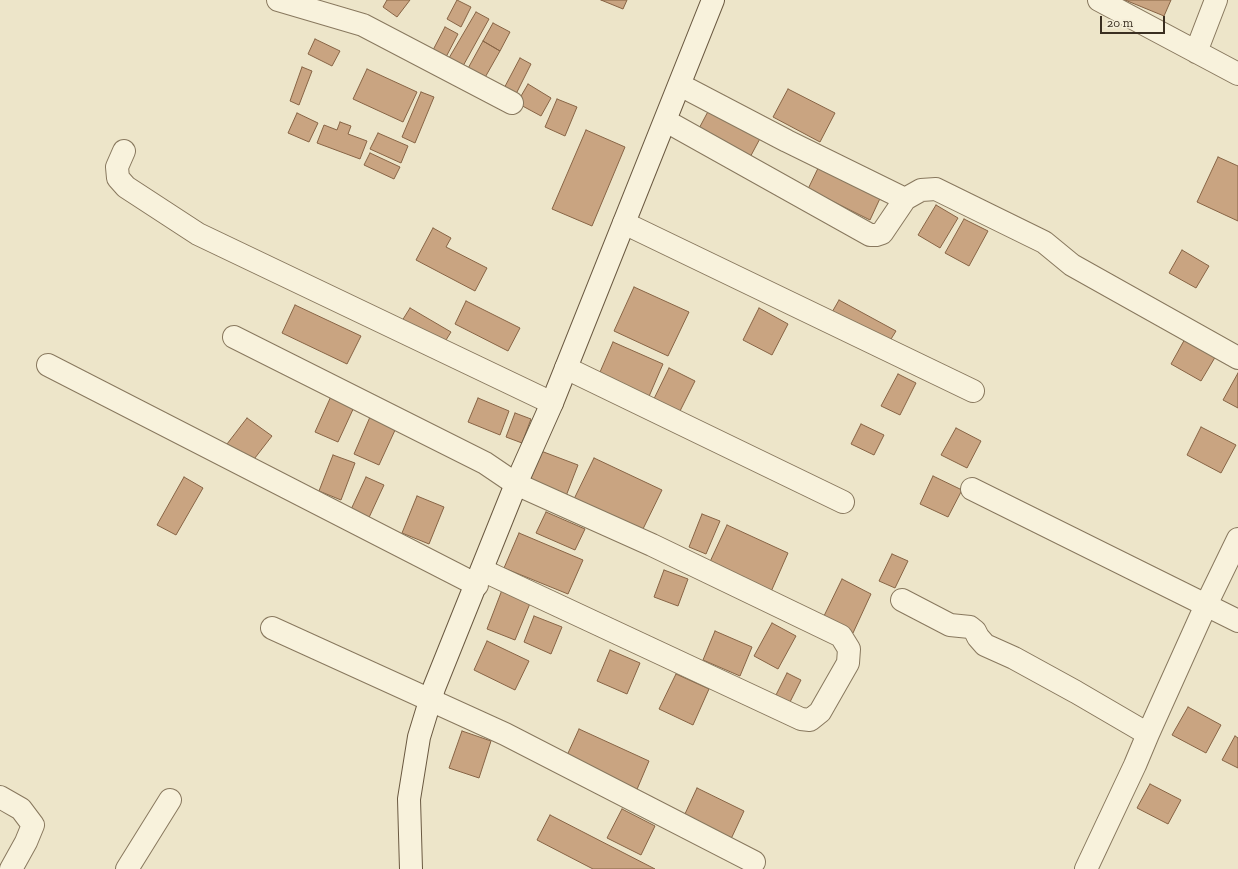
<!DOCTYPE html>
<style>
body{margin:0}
#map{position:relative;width:1238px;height:869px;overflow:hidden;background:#ede5c9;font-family:"Zilla Slab",serif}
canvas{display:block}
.scale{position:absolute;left:1100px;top:16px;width:65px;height:18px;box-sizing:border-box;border:2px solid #3a2f21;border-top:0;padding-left:5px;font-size:12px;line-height:14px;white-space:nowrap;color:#3a2f21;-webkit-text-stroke:3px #f4eed8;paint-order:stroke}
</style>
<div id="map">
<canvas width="1238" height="869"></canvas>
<div class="scale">20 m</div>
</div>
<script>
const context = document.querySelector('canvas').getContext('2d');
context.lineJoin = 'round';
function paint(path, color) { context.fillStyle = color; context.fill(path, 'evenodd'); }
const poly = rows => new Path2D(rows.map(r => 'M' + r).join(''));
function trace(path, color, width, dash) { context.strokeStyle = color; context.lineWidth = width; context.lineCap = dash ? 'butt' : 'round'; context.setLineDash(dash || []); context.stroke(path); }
const building = poly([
 [387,0,410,0,397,17,383,7,387,0],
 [457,0,471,7,461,27,447,19,457,0],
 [601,0,627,0,623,9,601,0],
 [1125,0,1171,0,1164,16,1125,0],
 [476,12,489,19,463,66,449,58,476,12],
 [493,23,510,32,500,51,483,41,493,23],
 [445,27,458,34,446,57,433,50,445,27],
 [315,39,340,51,332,66,308,54,315,39],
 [483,41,500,51,483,81,466,72,483,41],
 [520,58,531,64,513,100,501,94,520,58],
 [302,67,312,71,299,105,290,101,302,67],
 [367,69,417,92,403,122,353,99,367,69],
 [528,84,551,98,541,116,517,103,528,84],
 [788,89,835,113,820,142,773,117,788,89],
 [421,92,434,97,415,143,402,137,421,92],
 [557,99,577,107,565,136,545,127,557,99],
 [712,104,764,131,747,163,695,136,712,104],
 [297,113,318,123,309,142,288,133,297,113],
 [340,122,351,126,348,134,367,141,360,159,317,143,324,125,337,130,340,122],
 [586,130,625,147,592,226,552,209,586,130],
 [378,133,408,146,401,163,370,149,378,133],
 [370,153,400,167,394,179,364,165,370,153],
 [1218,157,1238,166,1238,221,1197,202,1218,157],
 [821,162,883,192,870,220,808,189,821,162],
 [936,205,958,218,940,248,918,235,936,205],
 [964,219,988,231,969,266,945,253,964,219],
 [433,228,451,238,446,247,487,268,475,291,416,260,433,228],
 [1182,250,1209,266,1196,288,1169,273,1182,250],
 [634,287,689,312,668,356,614,331,634,287],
 [839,300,896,331,888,344,831,314,839,300],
 [466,301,520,328,508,351,455,324,466,301],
 [295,305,361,336,347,364,282,333,295,305],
 [410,308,451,332,441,348,400,324,410,308],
 [759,308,788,324,772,355,743,340,759,308],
 [1186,337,1217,354,1201,381,1171,364,1186,337],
 [613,342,663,364,647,401,597,379,613,342],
 [669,368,695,381,675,421,649,409,669,368],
 [1238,373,1238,408,1223,400,1238,373],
 [898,374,916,383,900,415,881,406,898,374],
 [332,394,355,405,338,442,315,432,332,394],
 [478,398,509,411,500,435,468,422,478,398],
 [515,413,531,419,522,443,506,437,515,413],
 [370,417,396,428,379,465,354,454,370,417],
 [247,418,272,436,251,463,227,444,247,418],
 [861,424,884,435,874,455,851,444,861,424],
 [1201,427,1236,445,1221,473,1187,455,1201,427],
 [956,428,981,441,967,468,941,455,956,428],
 [541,451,578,465,566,496,529,481,541,451],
 [333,455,355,463,341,500,319,491,333,455],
 [594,458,662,490,642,531,574,499,594,458],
 [933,476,962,490,948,517,920,504,933,476],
 [184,477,203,488,176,535,157,525,184,477],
 [366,477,384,485,366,524,348,516,366,477],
 [417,496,444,507,429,544,402,533,417,496],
 [546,512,585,529,575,550,536,533,546,512],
 [702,514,720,521,706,554,689,547,702,514],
 [727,525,788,553,770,594,708,566,727,525],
 [519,533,583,560,568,594,504,568,519,533],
 [892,554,908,561,895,588,879,581,892,554],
 [664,570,688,579,678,606,654,597,664,570],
 [842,579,871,594,853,633,823,618,842,579],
 [502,590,531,601,515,640,487,629,502,590],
 [534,616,562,627,551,654,524,642,534,616],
 [772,623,796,636,778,669,754,656,772,623],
 [715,631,752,647,740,676,703,660,715,631],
 [487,641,529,661,515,690,474,670,487,641],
 [610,650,640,663,627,694,597,681,610,650],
 [787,673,801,680,789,704,775,697,787,673],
 [676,674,709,689,693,725,659,709,676,674],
 [1188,707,1221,725,1206,753,1172,735,1188,707],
 [579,729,649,761,635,794,564,762,579,729],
 [462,731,491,741,479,778,449,768,462,731],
 [1235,736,1238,738,1238,768,1222,760,1235,736],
 [1150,784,1181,800,1168,824,1137,808,1150,784],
 [697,788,744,811,731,839,684,816,697,788],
 [622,809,655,826,641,855,607,838,622,809],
 [550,815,655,869,593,869,537,840,550,815]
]);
paint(building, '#c9a481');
trace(building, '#876445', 1);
const street = poly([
 [278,0,363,25,512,103],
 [1099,0,1238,74],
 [1196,52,1216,0],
 [680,85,787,141,905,199],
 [666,121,870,235,876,235,882,233,905,199,921,190,936,189,1044,242,1072,265,1238,358],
 [124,151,117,167,118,178,126,187,198,234,552,403],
 [624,223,973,391],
 [234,337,485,463,516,484,652,545,841,636,849,649,848,663,820,712,810,720,801,719,482,570],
 [48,365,477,585],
 [566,368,843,502],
 [972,489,1238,621],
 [902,600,950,625,970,627,975,631,978,637,985,645,1014,658,1076,692,1148,734],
 [272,628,505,734,754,862],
 [0,797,21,809,33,825,26,842,11,869],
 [127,869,170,800],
 [1086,869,1135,765,1148,734,1206,605,1238,539]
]);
const secondary = poly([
 [411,869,409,799,419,737,434,688,516,484,552,403,713,0]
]);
trace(street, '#88785e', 24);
trace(secondary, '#6a5941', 24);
trace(street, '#f8f2dc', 22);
trace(secondary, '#f8f2dc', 22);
</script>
